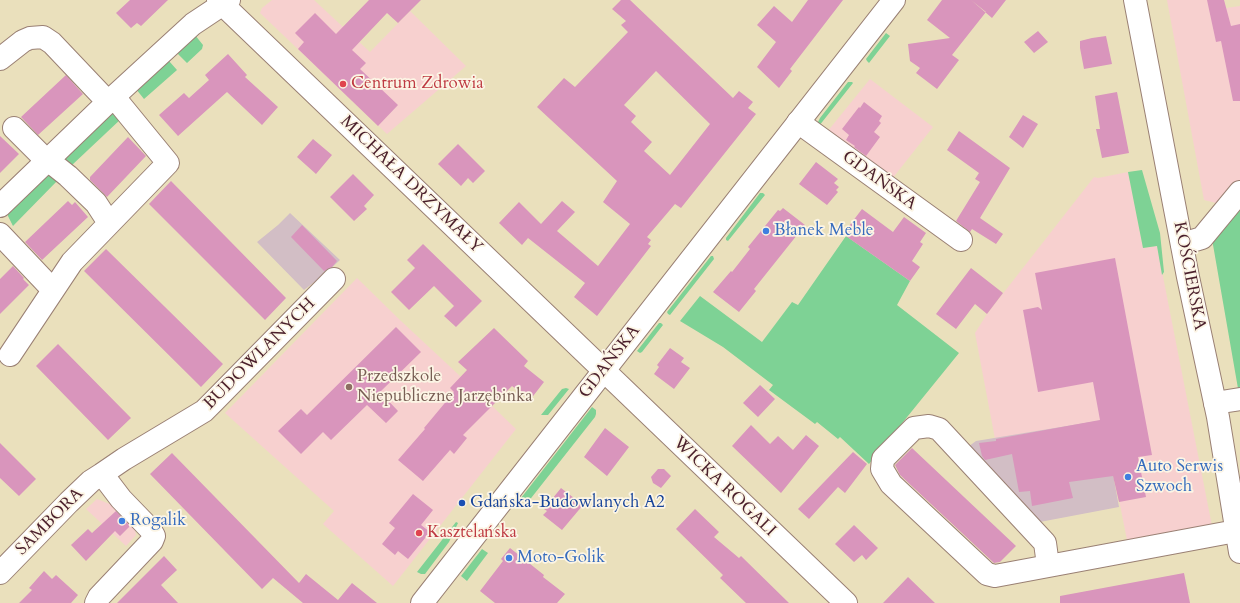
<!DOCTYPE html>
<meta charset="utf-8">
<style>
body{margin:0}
canvas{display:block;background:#eae0bc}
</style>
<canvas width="1240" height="603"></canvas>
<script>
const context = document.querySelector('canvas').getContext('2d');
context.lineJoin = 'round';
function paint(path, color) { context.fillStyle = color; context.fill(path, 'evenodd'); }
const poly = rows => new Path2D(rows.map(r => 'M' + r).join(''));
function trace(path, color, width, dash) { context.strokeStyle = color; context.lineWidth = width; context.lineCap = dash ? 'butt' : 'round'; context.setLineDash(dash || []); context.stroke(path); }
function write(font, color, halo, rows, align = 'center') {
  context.font = font + ' Cardo,serif'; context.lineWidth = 3.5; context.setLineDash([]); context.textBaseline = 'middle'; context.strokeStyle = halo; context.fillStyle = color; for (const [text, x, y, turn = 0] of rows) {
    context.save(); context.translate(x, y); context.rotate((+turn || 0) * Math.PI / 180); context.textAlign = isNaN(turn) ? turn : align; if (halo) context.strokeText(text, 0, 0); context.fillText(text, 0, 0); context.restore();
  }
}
paint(poly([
 [272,0,314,0,370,52,410,11,466,66,387,134,260,13,262,8],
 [1167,0,1224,0,1226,8,1240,6,1240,180,1220,204,1204,200],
 [870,79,933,127,892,179,827,132],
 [1128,172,1143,248,1157,246,1212,526,1127,540,1103,420,995,439,975,333,987,314,1094,177,1098,178],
 [357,278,401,321,489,403,516,429,393,586,323,524,334,511,225,413],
 [97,499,117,507,134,526,136,535,126,546,86,509]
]), '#f7d0cf');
paint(poly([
 [290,213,340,260,326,273,304,290,257,242,278,225],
 [1103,420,1119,507,1024,525,957,455,976,441]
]), '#d2bec5');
paint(poly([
 [886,33,890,36,869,63,867,61,866,59],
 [195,35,203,45,202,49,187,63,178,54,179,50],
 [169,61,177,70,144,99,136,89,166,62],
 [848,82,852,82,853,83,819,126,818,122,820,118],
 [114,110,122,118,71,166,66,160,66,155],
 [1142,170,1160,233,1164,272,1162,275,1157,246,1143,248,1128,172],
 [48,173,59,179,13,226,8,216,8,211],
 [760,193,763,193,765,195,728,241,726,240,726,238],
 [1240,206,1240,400,1212,239],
 [846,236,910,281,897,305,959,353,869,464,840,437,838,439,817,422,815,424,769,390,773,385,723,347,680,321,700,296,762,342,792,302,798,305],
 [711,256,713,256,714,259,670,315,668,314,667,312],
 [659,323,661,323,663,325,642,352,640,353,637,351],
 [566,388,569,389,548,415,541,415,562,389],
 [592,407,596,410,596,414,595,417,528,502,521,498],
 [456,522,458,523,449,542,425,574,421,574,417,572],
 [482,549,488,553,467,581,461,576]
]), '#7ed295');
paint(poly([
 [130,0,168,0,141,26,137,23,131,28,116,13],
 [369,0,421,0,398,23,387,13,352,50,366,63,360,69,398,105,378,126,298,49,304,42,295,33,315,13,336,34],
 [621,0,630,0,733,98,739,91,753,102,748,108,756,114,681,208,675,204,647,237,651,240,648,244,651,246,597,316,574,297,585,283,528,238,522,245,499,223,519,202,541,224,562,201,575,212,557,231,598,266,630,224,603,202,617,181,537,107,564,78,575,87,628,32,621,25,626,21,612,9],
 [656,71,710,124,670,175,644,151,652,142,631,122,636,116,624,105],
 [808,0,843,0,790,69,792,71,779,88,757,67,776,42,757,25,774,6,792,22],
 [942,0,971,0,986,12,952,55,959,60,937,89,916,73,920,68,910,61,908,44,950,38,927,20],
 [971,0,1006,0,992,18],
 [1207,0,1224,0,1231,26,1240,24,1240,101,1233,101,1221,41,1216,42],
 [1038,31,1048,42,1034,53,1024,42],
 [1106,36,1112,64,1084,69,1080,48,1080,41,1092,38],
 [228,54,247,75,245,77,278,107,262,125,227,92,178,136,159,115,184,93,189,98,209,80,205,75],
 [66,75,83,94,38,135,21,117],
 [1117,92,1129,153,1102,158,1096,129,1100,129,1095,96],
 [864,102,882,116,879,121,881,123,874,132,880,137,866,156,854,147,855,146,846,140,849,135,842,129,859,107,860,108],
 [1023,115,1038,124,1023,148,1009,137],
 [959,131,1010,168,980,218,1003,234,996,244,972,229,970,232,956,221,980,182,975,179,979,173,947,150],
 [0,136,19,154,0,173],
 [128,137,146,156,107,197,90,180,90,177],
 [313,139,332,155,316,174,297,157],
 [458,144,485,171,473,183,468,178,461,186,438,164],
 [816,162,838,179,834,183,839,187,836,190,838,192,827,205,799,184],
 [353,174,374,195,364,206,367,209,354,221,330,197],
 [171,181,286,298,265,320,149,204],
 [68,201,72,205,75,202,88,217,42,260,25,242],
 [783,208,805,225,754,289,756,291,739,312,713,292,731,271,732,272,750,249,748,247,778,210,780,211],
 [862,209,893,232,904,217,926,233,920,242,923,244,912,261,920,267,910,281,843,234],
 [302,225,337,261,332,267,324,271,291,237],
 [423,244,482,301,456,327,444,316,454,306,434,286,409,310,391,292,415,268,407,260],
 [106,249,223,364,201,387,84,271],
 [1115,258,1152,455,1138,457,1146,497,1119,502,1113,476,1069,482,1073,498,1032,506,1030,491,1019,492,1012,454,985,460,982,456,979,443,996,441,996,439,1100,420,1093,382,1038,392,1023,310,1038,307,1042,310,1035,273],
 [13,266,24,278,23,279,29,285,0,314,0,279],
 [971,268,1003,293,987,314,975,304,956,329,936,314],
 [396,327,421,352,380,392,398,411,386,423,367,405,331,440,323,432,301,454,278,431,301,409,307,415],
 [494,328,528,361,524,366,544,382,530,400,512,386,463,435,467,438,454,454,450,450,423,481,398,460,425,429,424,428,454,392,450,388,467,370,458,362],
 [58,344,131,418,108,440,36,366],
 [670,348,684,358,681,362,690,368,674,389,654,374,659,367,657,365],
 [760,385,775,399,758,417,743,403],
 [751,425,770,444,778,436,793,450,806,435,819,446,781,493,732,446],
 [605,428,629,447,607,476,584,457],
 [0,443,36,479,19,496,0,478],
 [912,448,1016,546,1000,562,994,563,900,475,895,465],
 [853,452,867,464,845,493,838,487,809,519,798,509],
 [172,453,299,583,306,574,338,600,352,583,377,603,303,603,273,578,262,589,150,474],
 [658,469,664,469,671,476,661,488,653,483,651,477],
 [561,488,583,505,562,530,543,515,547,511,544,509],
 [413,494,433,510,421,525,430,532,408,559,398,551,395,555,382,544,395,528,389,523],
 [695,509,719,532,714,537,739,558,741,556,789,603,746,603,720,578,723,575,676,529],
 [116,511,130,526,120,536,115,531,86,561,71,545,88,529,92,533],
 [854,525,878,548,866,560,862,555,854,562,835,544],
 [510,548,544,575,543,577,565,594,557,603,495,603,480,591,503,561,501,559],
 [164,556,177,570,161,585,178,603,117,603],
 [44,571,52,579,56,575,78,595,71,603,19,603,32,590,29,588],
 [1184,573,1190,603,1060,603,1060,596],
 [908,577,935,603,883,603]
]), '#d995bc');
const minor = poly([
 [218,0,846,603],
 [0,59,23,41,30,38,43,37,52,43,108,102],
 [798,122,961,240],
 [14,128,39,153,68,176,96,203,109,223],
 [0,206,108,102,193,24,229,0],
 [0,234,53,290],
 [1182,244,1202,238,1240,192],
 [10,355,72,262,168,163,114,97],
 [1215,403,1240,399],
 [1048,565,1045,543,939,429,929,426,914,428,883,459,882,469,891,484,987,574,995,576,1236,531],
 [0,573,69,502,91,481,102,474],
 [96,603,99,597,152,541,154,536,150,529,121,499,102,474,124,459,204,411,214,401,334,279]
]);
const major = poly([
 [1135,0,1188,277,1218,417,1240,552],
 [422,603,894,0]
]);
trace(minor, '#9a8074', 24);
trace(major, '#9a8074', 24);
trace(minor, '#fff', 22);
trace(major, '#fff', 22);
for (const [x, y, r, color] of [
 [343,84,4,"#e0444e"],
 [766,231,4,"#3f7fe0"],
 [349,387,4,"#8d6e63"],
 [1128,477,4,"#3f7fe0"],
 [462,503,4,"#1a4fb4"],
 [122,521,4,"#3f7fe0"],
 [419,533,4,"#e0444e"],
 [509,558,4,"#3f7fe0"]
]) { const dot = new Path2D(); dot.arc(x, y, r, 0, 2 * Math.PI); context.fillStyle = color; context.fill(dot); trace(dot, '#fcf5e5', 1.5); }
write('17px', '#be3a42', '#fcf5e5', [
 ["Centrum Zdrowia",351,84],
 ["Kasztelańska",427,533]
], 'left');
write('17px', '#4a1f2b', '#fcf5e5', [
 ["GDAŃSKA",879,181,36],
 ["MICHAŁA DRZYMAŁY",411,185,44],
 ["KOŚCIERSKA",1189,276,79],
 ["BUDOWLANYCH",260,354,-45],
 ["GDAŃSKA",610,362,-52],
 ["WICKA ROGALI",724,487,44],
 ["SAMBORA",50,522,-45]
]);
write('17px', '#366cbe', '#fcf5e5', [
 ["Błanek Meble",774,231],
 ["Auto Serwis",1136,467],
 ["Szwoch",1136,487],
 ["Rogalik",130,521],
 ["Moto-Golik",517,558]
], 'left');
write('17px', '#785e54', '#fcf5e5', [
 ["Przedszkole",357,377],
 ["Niepubliczne Jarzębinka",357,397]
], 'left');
write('17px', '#164399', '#fcf5e5', [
 ["Gdańska-Budowlanych A2",470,503]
], 'left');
</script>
